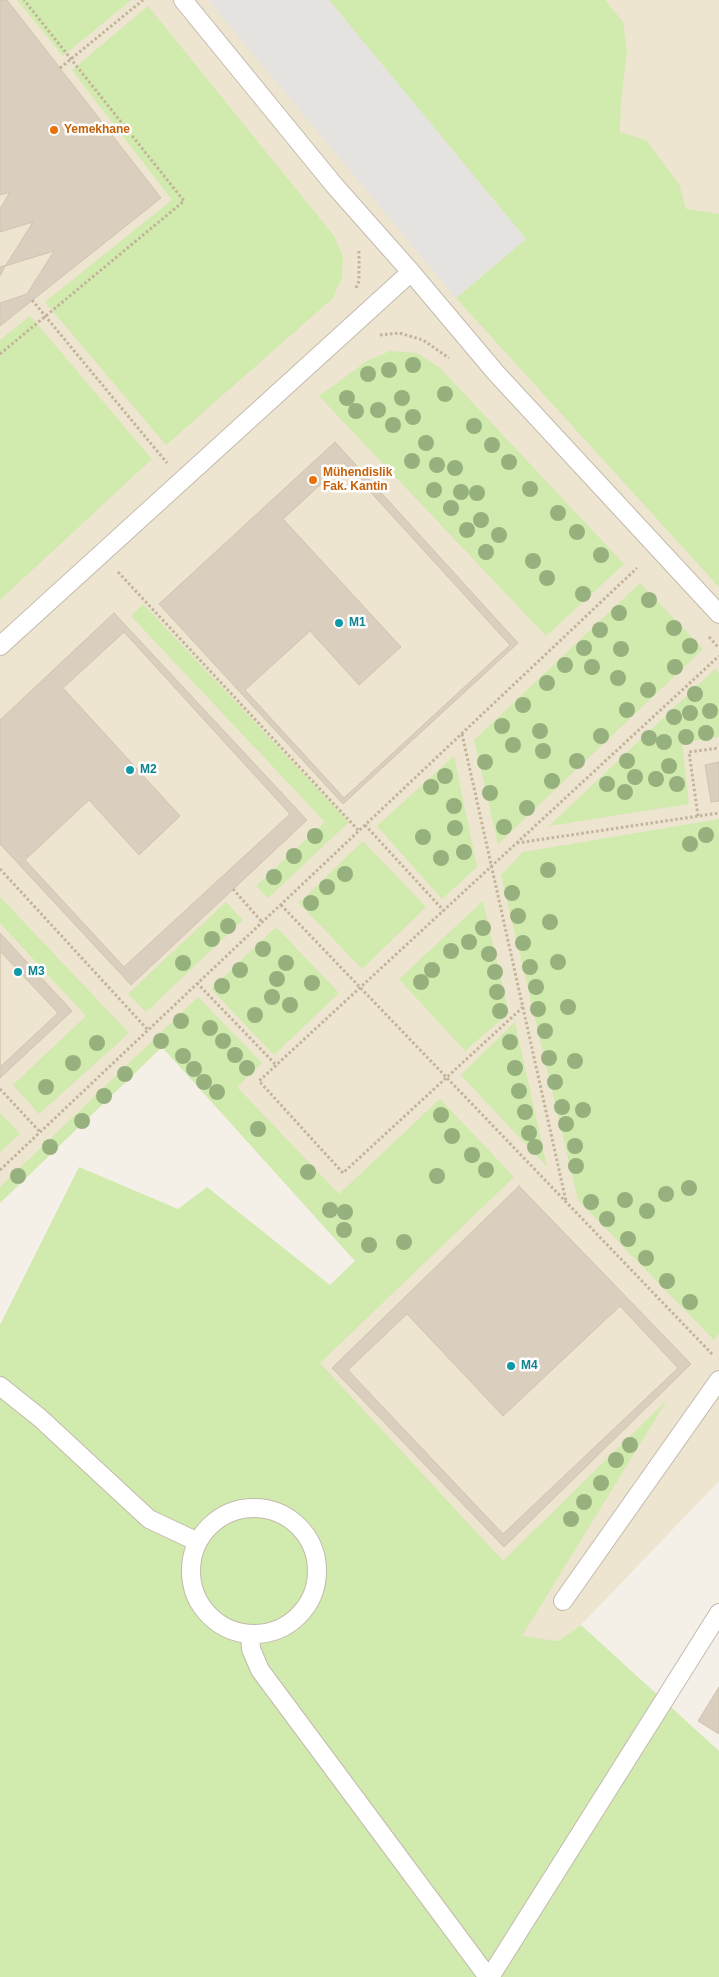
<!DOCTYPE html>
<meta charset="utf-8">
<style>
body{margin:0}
canvas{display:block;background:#f4f0e7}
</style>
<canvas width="719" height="1977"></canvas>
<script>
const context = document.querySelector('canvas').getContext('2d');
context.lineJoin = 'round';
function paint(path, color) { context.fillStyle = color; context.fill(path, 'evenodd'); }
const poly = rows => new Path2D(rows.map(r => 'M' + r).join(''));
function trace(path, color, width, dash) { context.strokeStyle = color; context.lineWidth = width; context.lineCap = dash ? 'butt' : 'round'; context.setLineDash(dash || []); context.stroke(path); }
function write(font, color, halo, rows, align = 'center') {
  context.font = font + ' Helvetica,sans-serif'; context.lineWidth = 5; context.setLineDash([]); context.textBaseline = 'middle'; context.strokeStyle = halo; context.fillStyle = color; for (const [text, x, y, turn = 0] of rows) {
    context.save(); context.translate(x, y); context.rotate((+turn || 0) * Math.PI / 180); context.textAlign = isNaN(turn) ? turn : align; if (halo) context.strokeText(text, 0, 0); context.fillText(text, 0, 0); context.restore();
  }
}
paint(poly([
 [0,0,719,0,719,1481,581,1625,558,1641,522,1637,258,1354,355,1261,162,1047,0,1203]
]), '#eee5d1');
paint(poly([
 [17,0,131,0,63,56],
 [329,0,605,0,623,22,627,51,621,102,620,132,646,140,679,184,686,209,719,214,719,587,456,298,526,239],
 [148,6,334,236,343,257,342,278,332,299,166,445,45,302,172,200,72,70],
 [30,316,152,459,0,600,0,340],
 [390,351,417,353,440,368,624,564,546,636,319,396,367,361],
 [640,583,703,649,498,844,474,740],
 [143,604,349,822,268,898,256,886,325,822,131,616],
 [715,669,719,673,719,737,682,743,689,804,549,826],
 [454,756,477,867,442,899,377,826],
 [719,819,719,1334,714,1340,578,1200,501,875,523,852],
 [363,841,426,907,362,969,299,903],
 [0,897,129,1033,39,1114,13,1085,86,1016,0,923],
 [483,901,509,1013,465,1051,399,979],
 [226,902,243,920,146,1012,128,994],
 [276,927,339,993,274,1055,211,989],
 [198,997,262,1063,237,1087,339,1194,440,1099,514,1177,320,1363,503,1561,667,1400,522,1636,558,1641,581,1625,719,1751,719,1977,0,1977,0,1325,79,1167,178,1209,207,1187,330,1285,355,1261,162,1047,0,1203,0,1187],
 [515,1022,547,1167,461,1075],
 [0,1113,20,1134,0,1152]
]), '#d1eaae');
paint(poly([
 [208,0,329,0,526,239,456,298]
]), '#e5e3df');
const building = poly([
 [0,0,7,0,161,198,0,326,0,303,27,294,54,251,5,266,0,276,0,267,6,265,33,222,0,232,0,209,10,192,0,195,0,0],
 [335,442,518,643,343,804,159,604,335,442],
 [344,463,510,645,344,798,245,690,310,631,359,685,401,647,283,519,344,463],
 [114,613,307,820,131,985,0,844,0,720,114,613],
 [124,632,290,814,124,967,25,860,89,800,139,855,180,816,63,688,124,632],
 [719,762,719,801,711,802,705,765,719,762],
 [0,933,72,1011,0,1078,0,933],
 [0,951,58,1013,0,1067,0,951],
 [519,1186,691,1364,504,1547,332,1368,519,1186],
 [620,1306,678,1368,503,1534,348,1370,407,1314,503,1416,620,1306],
 [719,1687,719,1734,698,1721,719,1687]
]);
paint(building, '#dacebf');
trace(building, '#d2c3af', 1);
const service = poly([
 [183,0,334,185,411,272,496,373,719,614],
 [0,646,411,272],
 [0,1386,40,1418,149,1519,198,1542],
 '191 1571a63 63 0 1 1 126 0a63 63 0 1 1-126 0Z',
 [563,1601,719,1380],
 [250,1634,251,1649,260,1670,488,1977],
 [490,1977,719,1613]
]);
trace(service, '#c3baac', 20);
trace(poly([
 [60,68,143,0],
 [356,288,359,281,359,250],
 [32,300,167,463],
 [380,335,399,333,423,340,449,358],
 [0,354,184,201,24,0],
 [118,572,359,831],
 [709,637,719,648],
 [462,734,566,1201],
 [698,816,689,752,719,748],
 [365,825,444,911],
 [517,843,719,813],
 [0,869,148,1030],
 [233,889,262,922],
 [281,905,712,1354],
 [197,983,277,1066],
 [523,1007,343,1173,259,1081,719,656],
 [0,1089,40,1132],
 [0,1170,637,568]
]), '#c3b39a', 3, [2.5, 2.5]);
trace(service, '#fff', 18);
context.fillStyle = '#96b17d';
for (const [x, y] of [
 [413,365],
 [389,370],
 [368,374],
 [445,394],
 [347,398],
 [402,398],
 [378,410],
 [356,411],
 [413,417],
 [393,425],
 [474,426],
 [426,443],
 [492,445],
 [412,461],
 [509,462],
 [437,465],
 [455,468],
 [530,489],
 [434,490],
 [461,492],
 [477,493],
 [451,508],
 [558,513],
 [481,520],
 [467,530],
 [577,532],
 [499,535],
 [486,552],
 [601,555],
 [533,561],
 [547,578],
 [583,594],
 [649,600],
 [619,613],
 [674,628],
 [600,630],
 [690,646],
 [584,648],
 [621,649],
 [565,665],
 [592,667],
 [675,667],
 [618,678],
 [547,683],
 [648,690],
 [695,694],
 [523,705],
 [627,710],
 [710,711],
 [690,713],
 [674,717],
 [502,726],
 [540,731],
 [706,733],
 [601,736],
 [686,737],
 [649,738],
 [664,742],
 [513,745],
 [543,751],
 [577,761],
 [627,761],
 [485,762],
 [669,766],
 [445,776],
 [635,777],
 [656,779],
 [552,781],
 [607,784],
 [677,784],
 [431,787],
 [625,792],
 [490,793],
 [454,806],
 [527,808],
 [504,827],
 [455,828],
 [706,835],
 [315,836],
 [423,837],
 [690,844],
 [464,852],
 [294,856],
 [441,858],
 [548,870],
 [345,874],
 [274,877],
 [327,887],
 [512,893],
 [311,903],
 [518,916],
 [550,922],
 [228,926],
 [483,928],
 [212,939],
 [469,942],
 [523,943],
 [263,949],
 [451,951],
 [489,954],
 [558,962],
 [183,963],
 [286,963],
 [530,967],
 [240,970],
 [432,970],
 [495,972],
 [277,979],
 [421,982],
 [312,983],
 [222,986],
 [536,987],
 [497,992],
 [272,997],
 [290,1005],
 [568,1007],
 [538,1009],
 [500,1011],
 [255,1015],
 [181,1021],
 [210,1028],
 [545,1031],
 [161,1041],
 [223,1041],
 [510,1042],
 [97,1043],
 [235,1055],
 [183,1056],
 [549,1058],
 [575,1061],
 [73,1063],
 [247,1068],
 [515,1068],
 [194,1069],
 [125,1074],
 [204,1082],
 [555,1082],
 [46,1087],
 [519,1091],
 [217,1092],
 [104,1096],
 [562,1107],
 [583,1110],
 [525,1112],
 [441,1115],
 [82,1121],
 [566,1124],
 [258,1129],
 [529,1133],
 [452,1136],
 [575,1146],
 [50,1147],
 [535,1147],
 [472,1155],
 [576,1166],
 [486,1170],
 [308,1172],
 [18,1176],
 [437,1176],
 [689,1188],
 [666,1194],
 [625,1200],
 [591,1202],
 [330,1210],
 [647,1211],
 [345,1212],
 [607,1219],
 [344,1230],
 [628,1239],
 [404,1242],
 [369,1245],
 [646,1258],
 [667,1281],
 [690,1302],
 [630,1445],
 [616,1460],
 [601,1483],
 [584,1502],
 [571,1519]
]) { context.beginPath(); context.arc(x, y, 8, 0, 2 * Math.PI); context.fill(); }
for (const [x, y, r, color] of [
 [54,130,5,"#e8710a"],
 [313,480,5,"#e8710a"],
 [339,623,5,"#0f9aa8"],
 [130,770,5,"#0f9aa8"],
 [18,972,5,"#0f9aa8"],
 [511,1366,5,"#0f9aa8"]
]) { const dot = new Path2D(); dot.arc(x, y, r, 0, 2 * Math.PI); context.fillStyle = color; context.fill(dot); trace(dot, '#fff', 2); }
write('bold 12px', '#c56008', '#fff', [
 ["Yemekhane",64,130],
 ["Mühendislik",323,473],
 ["Fak. Kantin",323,487]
], 'left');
write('bold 12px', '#0d838f', '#fff', [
 ["M1",349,623],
 ["M2",140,770],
 ["M3",28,972],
 ["M4",521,1366]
], 'left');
</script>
